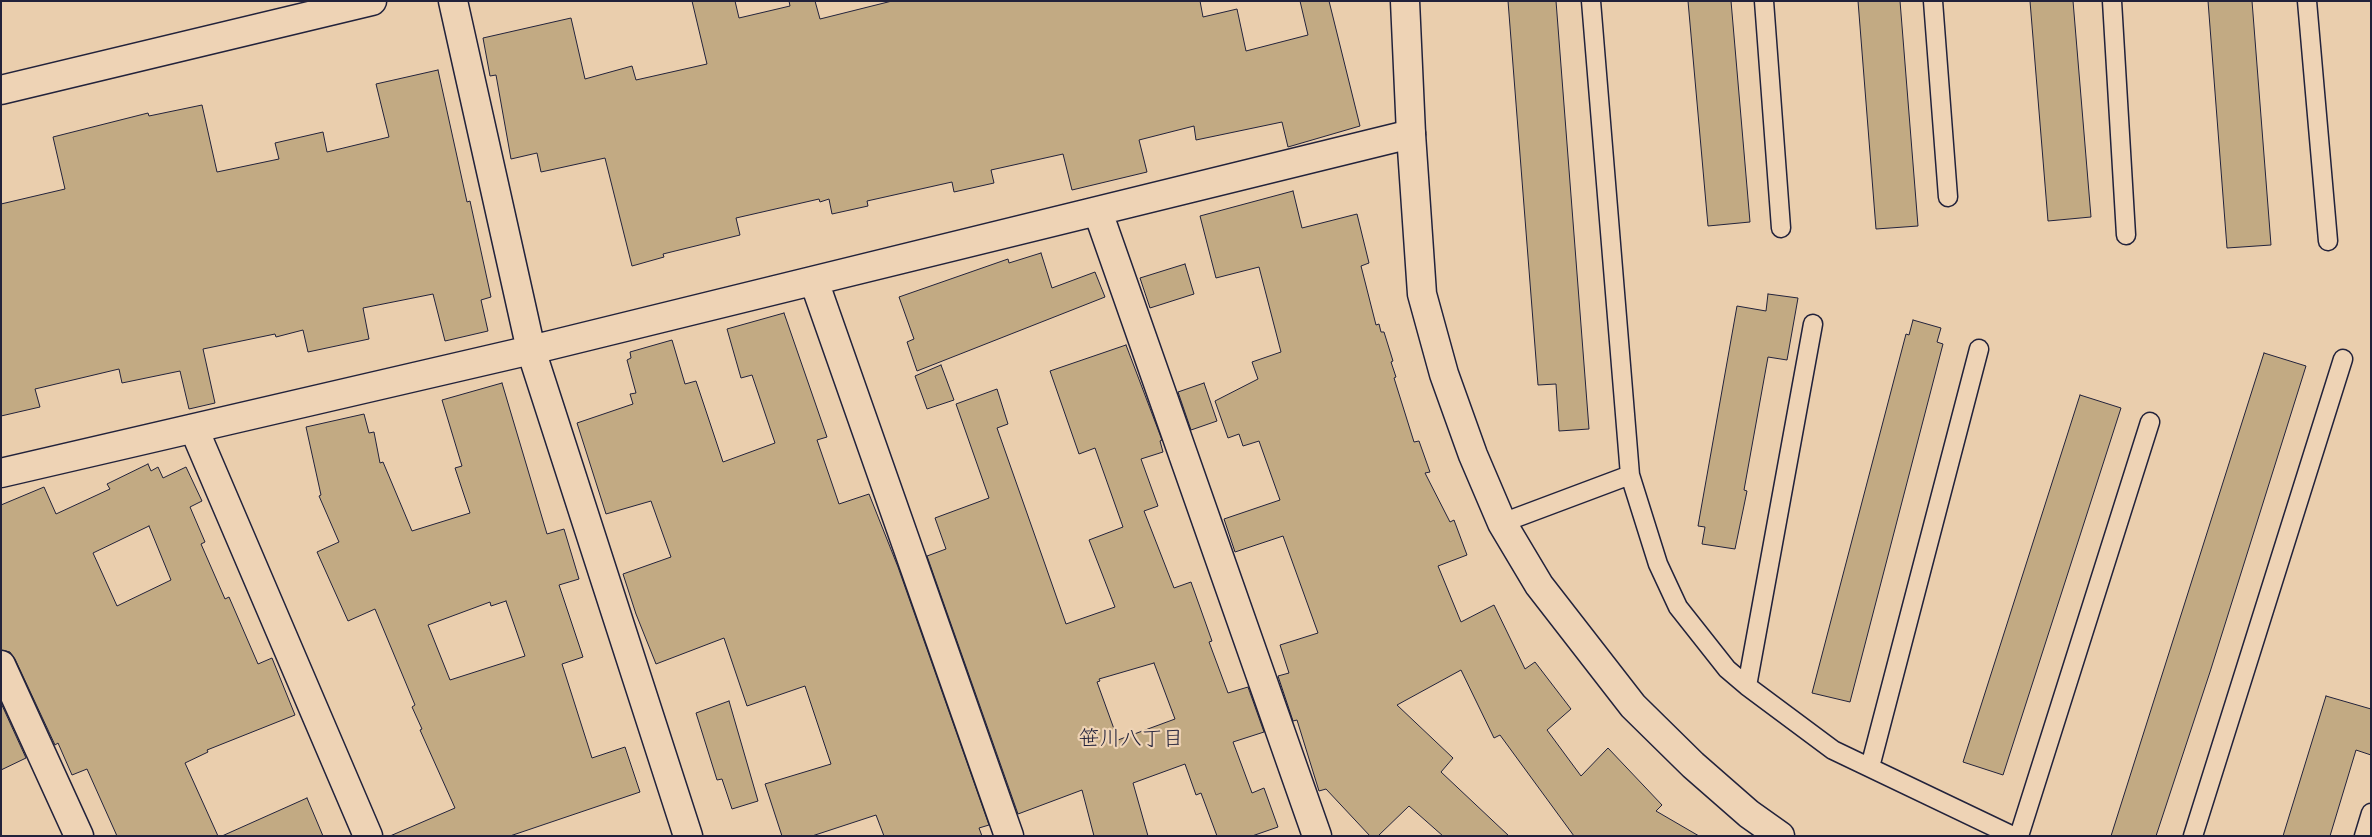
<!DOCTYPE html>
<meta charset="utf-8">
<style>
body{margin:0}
#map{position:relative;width:2372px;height:837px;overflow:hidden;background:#eacead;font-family:Mynerve,sans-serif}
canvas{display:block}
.frame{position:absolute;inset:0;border:2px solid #22223b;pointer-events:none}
</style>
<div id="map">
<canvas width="2372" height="837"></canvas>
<div class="frame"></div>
</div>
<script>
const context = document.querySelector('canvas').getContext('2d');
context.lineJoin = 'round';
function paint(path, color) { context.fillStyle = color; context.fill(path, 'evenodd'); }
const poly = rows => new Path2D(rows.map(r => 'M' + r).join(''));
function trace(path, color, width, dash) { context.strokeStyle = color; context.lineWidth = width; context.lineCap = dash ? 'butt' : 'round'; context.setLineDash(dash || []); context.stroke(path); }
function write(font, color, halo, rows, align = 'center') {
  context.font = font + ' Mynerve,"Klee One",sans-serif'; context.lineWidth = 4.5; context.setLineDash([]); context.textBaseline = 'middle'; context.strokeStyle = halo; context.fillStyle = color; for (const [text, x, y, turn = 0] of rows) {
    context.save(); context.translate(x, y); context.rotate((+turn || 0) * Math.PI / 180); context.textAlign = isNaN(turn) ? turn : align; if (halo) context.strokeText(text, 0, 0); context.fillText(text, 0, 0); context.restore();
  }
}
const building = poly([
 [692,1,735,1,739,18,790,6,789,1,815,1,820,19,892,1,1200,1,1203,17,1237,9,1246,51,1308,35,1300,1,1329,1,1360,126,1288,147,1282,122,1196,140,1194,126,1139,140,1147,172,1072,190,1063,154,991,170,994,183,954,192,952,182,867,201,868,206,832,214,829,199,820,202,819,199,736,218,740,235,663,254,664,257,632,266,605,158,541,172,537,153,511,159,496,75,490,76,483,38,571,18,585,79,632,66,636,80,707,64,692,1],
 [1508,1,1556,1,1589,429,1559,431,1556,384,1538,385,1508,1],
 [1688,1,1731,1,1750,222,1708,226,1688,1],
 [1858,1,1900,1,1918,226,1876,229,1858,1],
 [2030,1,2073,1,2091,217,2048,221,2030,1],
 [2208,1,2252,1,2271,245,2227,248,2208,1],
 [438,70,467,202,470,201,491,297,481,300,488,331,445,341,433,294,363,308,369,339,308,352,303,330,276,337,275,334,203,349,215,403,189,409,180,371,122,383,119,369,35,389,40,407,1,416,1,204,65,189,53,137,148,113,149,116,202,105,217,172,279,159,275,143,323,132,327,152,389,137,376,84,438,70],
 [1293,191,1302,228,1357,214,1369,263,1361,266,1376,325,1379,324,1381,332,1384,332,1393,361,1391,362,1396,377,1394,378,1414,442,1419,441,1430,472,1425,473,1450,522,1454,520,1467,555,1438,566,1461,622,1494,605,1525,669,1535,662,1571,709,1547,730,1581,776,1608,748,1662,805,1656,811,1699,836,1574,836,1500,735,1494,738,1461,670,1397,705,1453,758,1441,772,1509,836,1443,836,1409,806,1378,836,1370,836,1326,789,1319,791,1297,720,1293,721,1278,676,1289,673,1280,645,1318,633,1283,536,1235,552,1224,519,1280,500,1259,441,1243,446,1239,434,1228,438,1215,401,1258,379,1252,362,1281,352,1259,267,1216,278,1200,216,1293,191],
 [1041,253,1052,288,1095,272,1105,297,917,371,907,342,914,339,899,297,1008,259,1009,263,1041,253],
 [1185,264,1194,294,1150,308,1140,278,1185,264],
 [1768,294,1798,298,1787,360,1768,357,1744,490,1747,491,1735,549,1702,544,1705,527,1698,526,1737,306,1766,311,1768,294],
 [784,313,827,437,817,440,839,504,869,494,898,567,989,825,979,828,982,836,884,836,876,815,812,836,782,836,765,784,831,764,805,686,747,706,724,638,656,664,636,614,623,574,671,557,651,501,606,514,577,423,633,404,630,394,636,393,627,360,631,358,630,352,672,340,685,384,696,381,723,462,775,443,752,375,741,378,727,329,784,313],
 [1913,320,1941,328,1937,342,1943,344,1850,702,1812,693,1906,334,1909,335,1913,320],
 [1126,345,1162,440,1160,441,1163,452,1141,459,1158,506,1144,511,1174,588,1191,582,1212,641,1209,642,1228,693,1248,687,1264,732,1233,742,1252,793,1264,788,1278,827,1252,836,1217,836,1201,793,1196,795,1185,764,1133,783,1148,836,1094,836,1082,790,1018,814,927,556,946,549,935,518,989,498,956,404,997,389,1008,424,997,428,1066,624,1115,607,1089,540,1123,527,1095,448,1079,454,1050,371,1126,345],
 [1154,663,1175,719,1118,740,1097,682,1100,681,1099,679,1154,663],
 [2264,353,2306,366,2210,672,2156,836,2111,836,2264,353],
 [941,365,954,400,927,409,915,376,941,365],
 [502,383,547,534,564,529,579,579,559,585,583,657,562,664,592,758,625,747,640,792,510,836,390,836,455,808,420,730,422,729,412,707,415,705,375,609,348,621,317,552,339,542,319,496,321,495,306,427,364,414,369,433,374,432,380,463,383,462,412,531,470,513,455,468,462,466,442,400,502,383],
 [506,601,525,656,450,680,428,625,490,602,491,606,506,601],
 [1204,383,1217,421,1191,430,1178,392,1204,383],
 [2080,395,2121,408,2003,775,1963,762,2080,395],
 [148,464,151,471,158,467,163,478,186,467,202,501,190,507,205,542,201,544,225,599,229,597,258,664,272,658,295,715,207,750,208,752,185,763,218,836,117,836,87,769,72,775,58,743,55,745,15,659,10,652,1,650,1,505,44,487,56,514,110,489,107,484,148,464],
 [149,526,171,580,117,606,93,553,149,526],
 [2326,696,2371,709,2371,755,2356,750,2330,836,2283,836,2326,696],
 [729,701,758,801,732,809,722,779,717,780,696,713,729,701],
 [1,703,26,758,1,770,1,703],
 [307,798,323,836,222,836,307,798]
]);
paint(building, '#c2aa83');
trace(building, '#22223b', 1);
const service = poly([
 [1591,1,1630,475,1658,564,1678,607,1727,669,1747,686,1833,750,2013,836],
 [1764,1,1781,228],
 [1933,1,1948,197],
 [2112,1,2126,235],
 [2307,1,2328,241],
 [1502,523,1630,475],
 [1747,686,1813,324],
 [1870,767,1979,349],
 [2019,836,2150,422],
 [2193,836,2343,359],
 [2364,836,2371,813]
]);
const minor = poly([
 [453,1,531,350,688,836],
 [1098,212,1317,836],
 [814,281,1009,836],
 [194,429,368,836],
 [1,473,531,350,1411,134],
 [1,665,79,836]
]);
const tertiary = poly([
 [1405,1,1411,134,1422,294,1444,374,1473,455,1502,523,1539,585,1633,706,1693,765,1749,814,1780,836],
 [1,90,372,1]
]);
trace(service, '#22223b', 21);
trace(minor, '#22223b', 31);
trace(tertiary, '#22223b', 31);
trace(service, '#eed3b5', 18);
trace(minor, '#eed3b5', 28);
trace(tertiary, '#eed3b5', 28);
write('21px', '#22223b', '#eed3b5', [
 ["笹川八丁目",1131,741]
]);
</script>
